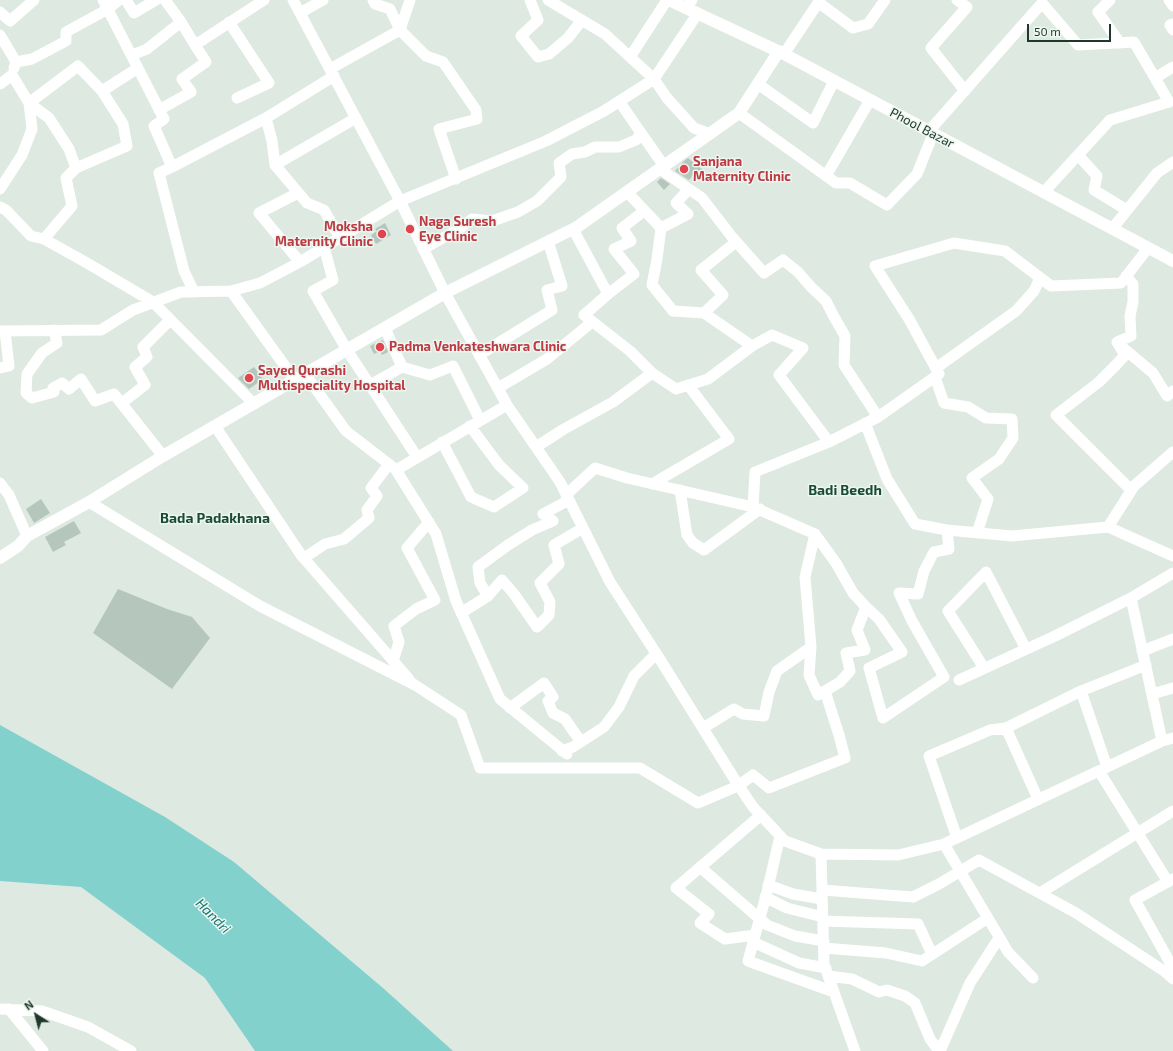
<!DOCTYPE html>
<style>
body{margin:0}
#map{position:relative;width:1173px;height:1051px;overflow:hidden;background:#dde9e1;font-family:"Exo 2",sans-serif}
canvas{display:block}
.north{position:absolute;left:16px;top:995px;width:40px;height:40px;-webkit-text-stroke:3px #edf6f0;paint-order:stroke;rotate:324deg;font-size:11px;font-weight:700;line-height:16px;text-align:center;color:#1e392c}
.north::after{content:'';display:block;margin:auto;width:14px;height:18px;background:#1e392c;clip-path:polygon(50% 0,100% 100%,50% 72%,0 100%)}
.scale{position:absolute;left:1027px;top:24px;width:84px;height:18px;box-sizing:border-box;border:2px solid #1e392c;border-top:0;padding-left:5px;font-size:12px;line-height:14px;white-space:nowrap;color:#1e392c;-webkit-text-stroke:3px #edf6f0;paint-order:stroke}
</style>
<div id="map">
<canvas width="1173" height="1051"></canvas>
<div class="north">N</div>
<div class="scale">50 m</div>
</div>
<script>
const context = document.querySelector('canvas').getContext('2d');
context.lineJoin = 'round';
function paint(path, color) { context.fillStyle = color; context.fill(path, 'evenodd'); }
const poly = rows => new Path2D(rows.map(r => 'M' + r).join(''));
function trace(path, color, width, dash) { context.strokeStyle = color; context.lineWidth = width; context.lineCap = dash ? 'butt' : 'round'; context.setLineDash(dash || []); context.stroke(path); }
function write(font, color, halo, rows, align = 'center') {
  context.font = font + ' "Exo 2",sans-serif'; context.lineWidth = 3; context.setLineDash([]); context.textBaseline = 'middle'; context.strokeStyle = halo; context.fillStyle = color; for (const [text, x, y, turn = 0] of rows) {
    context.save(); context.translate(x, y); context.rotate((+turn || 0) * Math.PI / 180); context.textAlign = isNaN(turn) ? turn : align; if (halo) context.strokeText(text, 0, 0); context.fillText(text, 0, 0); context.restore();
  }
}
paint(poly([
 [0,725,165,817,234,862,383,988,453,1051,255,1051,205,978,81,887,0,881]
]), '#82d1cc');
paint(poly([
 [688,158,704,171,697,179,693,175,689,180,675,171,684,161],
 [661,178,670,184,664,190,657,182],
 [385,223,391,235,376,244,371,235,377,231,375,229],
 [383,340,388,352,382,355,380,351,374,354,370,346],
 [254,367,263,379,249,389,238,378],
 [41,499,50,513,34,523,26,509],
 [74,521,81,533,64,542,66,545,53,552,45,537],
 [118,589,167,609,192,617,210,638,172,689,93,633]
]), '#b5c7bc');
trace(poly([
 [103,0,164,119,154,126,172,167,159,173,184,271,194,292],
 [126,0,134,13,156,0],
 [293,0,400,201,445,293,507,405,560,482,610,582,661,661,735,780,753,807,785,841,821,854,898,855,944,844,1162,741,1173,738],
 [373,0,375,4,390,9,400,30,426,56,443,62,476,110,477,119,439,129,456,179],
 [530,0,538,20,521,36,538,57,549,54,568,38,582,20],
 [548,0,605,34,654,79,667,98,694,128,710,134],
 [957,0,967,7,931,48,965,91],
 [1110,0,1098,12,1120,43],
 [1169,0,1173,6],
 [818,2,853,28,868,24,885,0],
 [686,8,692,0],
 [0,12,10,21,34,0],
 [300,13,323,0],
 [181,22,195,45],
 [229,22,269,83,237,98],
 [1173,24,1170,25,1173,30],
 [0,35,16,62,14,68],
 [784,54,820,0],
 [132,55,147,49,181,22,165,0],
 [630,57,667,0],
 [16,62,32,59,66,41,66,32,108,9,119,0],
 [330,69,400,30,410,0],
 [1155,78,1173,67],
 [0,84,12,75,29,103,32,129,22,155,0,189],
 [758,84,813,123,834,81],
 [159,110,191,92,182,79,206,62,195,45,264,0],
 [739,113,836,183,850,183,887,205,917,174,933,134],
 [929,131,1042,3,1078,45,1134,42,1169,102,1110,120,1044,192],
 [641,133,664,166],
 [1078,155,1097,176,1094,190,1127,210],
 [275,165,272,141,266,118,334,76],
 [172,167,266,118],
 [76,168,127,146,123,124,102,91],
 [826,176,870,100],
 [627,192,661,228,657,259,652,285,673,311,704,313,752,346,708,379,676,389,652,373],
 [298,193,259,213,300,262],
 [0,207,6,210,31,236,44,239,87,263,153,302,254,404],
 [661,228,688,214,676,203,689,189],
 [1112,229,1157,173,1173,162],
 [340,238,324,210,307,203,275,165,356,118],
 [44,239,72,206,66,178,76,168,69,149,49,118,29,103,78,66,102,91,138,68],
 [324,247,333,280,313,291,347,350,417,457],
 [423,249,459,229,472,219,492,221,518,212,537,201,561,177,559,163,572,154,585,152,595,147,619,147,636,140,641,133,619,101],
 [1126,276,1133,284,1133,302,1130,316,1131,336,1117,342,1125,355,1116,365,1099,382,1056,415,1131,490],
 [231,291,295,380],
 [608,294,634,274,614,249,631,241,622,228,644,211],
 [704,313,723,295,701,270,736,242],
 [54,330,57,343,42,353,27,374,26,393,32,398,54,392,53,388,62,383,69,389,81,379,95,401,114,394,163,456],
 [0,331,101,330,133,310,181,292,231,291,260,283,300,262,400,201,546,141,604,111,654,79,698,13],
 [752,346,772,335,803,348,779,375,829,442],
 [1122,347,1153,373,1167,396,1173,391],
 [479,355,552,310,547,290,562,286,548,241],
 [402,367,430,375,453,366,480,420],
 [0,368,9,366,5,331],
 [936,368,1016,311,1034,291,1040,278],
 [305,374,346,431,394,468],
 [935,377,944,403,968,407,986,418,1012,419,1013,438,999,459,972,478,988,499,977,533],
 [370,385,402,367,385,328],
 [498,388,547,359,592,322],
 [122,403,145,385,135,367,147,357,143,347,170,320],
 [507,405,396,470,436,534,456,601,500,699,567,754],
 [878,417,939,374,909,319,875,266,954,243,1005,251,1051,286,1121,283,1148,248],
 [865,423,887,479,915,524,947,530,1012,536,1108,527,1173,556],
 [215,426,301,555,409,679],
 [442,442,471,497,494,507,523,488,499,465,470,426],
 [536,447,564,429,613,402,652,373,630,351,584,315,608,294,573,229],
 [0,483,9,495,27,536],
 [652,484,729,439,688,385],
 [680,490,687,535,693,543,704,550,760,509],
 [566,495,595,468,627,478,753,507,755,472,829,442,878,417,844,365,845,336,833,315,826,301,811,287,798,272,783,260,764,273,732,237,702,198,660,169],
 [89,502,260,606,415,685,461,715,480,768,640,768,698,803,738,786,753,775,769,788,845,758,839,735,825,691],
 [1108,527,1134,486,1173,452],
 [304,558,325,544,344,539,369,518,367,510,377,496,371,488,389,464],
 [488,596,502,580,514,594,537,627,549,615,550,602,540,583,559,564,554,545,583,528],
 [1131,598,1162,741],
 [866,607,879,619,902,652,869,668,883,718,944,677,912,621,899,593,918,594,924,571,934,552,949,549,947,530],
 [461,613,488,596,480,583,478,567,508,545,532,530,553,521,543,514,569,500],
 [811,647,809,675,818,695,840,682,850,671,846,653,865,650,857,630,866,607,853,593,836,563,815,534],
 [1142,651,1173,639],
 [393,661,399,642,394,626,416,609,435,600,407,548,429,522],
 [984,668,948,611,986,572,1026,649],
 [959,680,1055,636,1131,598,1173,573],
 [1081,691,1146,665],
 [1152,694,1173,688],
 [510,708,544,683,553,697,548,701,553,713,565,719,581,742],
 [703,728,734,709,743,714,764,716,769,692,777,671,811,647,805,577,815,534,753,507],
 [1006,728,1081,691,1107,767],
 [562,751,573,747,604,727,619,707,634,676,656,654],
 [1099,771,1168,882],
 [780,836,767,892,748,961,834,992],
 [957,838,929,756,990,730,1006,728,1038,799],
 [944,844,1008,952,1033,978],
 [821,854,824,964,855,1051],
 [700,867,767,925,795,936,824,941],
 [1173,879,1135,900,1173,968],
 [768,885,793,894,822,899],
 [822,890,913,897,939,884,979,860,1076,913,1164,971,1173,979],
 [1040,893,1173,811],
 [765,897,787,908,823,917],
 [823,921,918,924,932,954],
 [755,935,725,939,700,923,709,914,676,888,761,815],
 [753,942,799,963,826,968],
 [824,948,886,953,922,961,988,918],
 [828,976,852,979,879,992,887,990,905,996,915,1003,930,1039,939,1051],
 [0,1009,42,1011,88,1027,131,1051],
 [9,1009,43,1051],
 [940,1051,970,983,999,938]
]), '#fff', 11);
trace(poly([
 [669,0,784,54,1173,261],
 [0,558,18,546,27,536,89,502,163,456,445,293,577,227,739,113,779,51]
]), '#fff', 12);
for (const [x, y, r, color] of [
 [684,169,5,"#e0444e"],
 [410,229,5,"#e0444e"],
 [382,234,5,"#e0444e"],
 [380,347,5,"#e0444e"],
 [249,378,5,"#e0444e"]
]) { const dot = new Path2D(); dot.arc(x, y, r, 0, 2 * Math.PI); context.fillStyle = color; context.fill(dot); trace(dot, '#edf6f0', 1.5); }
write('13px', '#1e392c', '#edf6f0', [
 ["Phool Bazar",922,128,28]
]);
write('bold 13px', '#be3a42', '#edf6f0', [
 ["Sanjana",693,162],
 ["Maternity Clinic",693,177],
 ["Naga Suresh",419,222],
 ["Eye Clinic",419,237],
 ["Moksha",373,227,"right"],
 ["Maternity Clinic",373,242,"right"],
 ["Padma Venkateshwara Clinic",389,347],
 ["Sayed Qurashi",258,371],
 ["Multispeciality Hospital",258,386]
], 'left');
write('bold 14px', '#1a4b34', '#edf6f0', [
 ["Badi Beedh",845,490],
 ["Bada Padakhana",215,518]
]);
write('italic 14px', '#187570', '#edf6f0', [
 ["Handri",213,916,45]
]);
</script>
